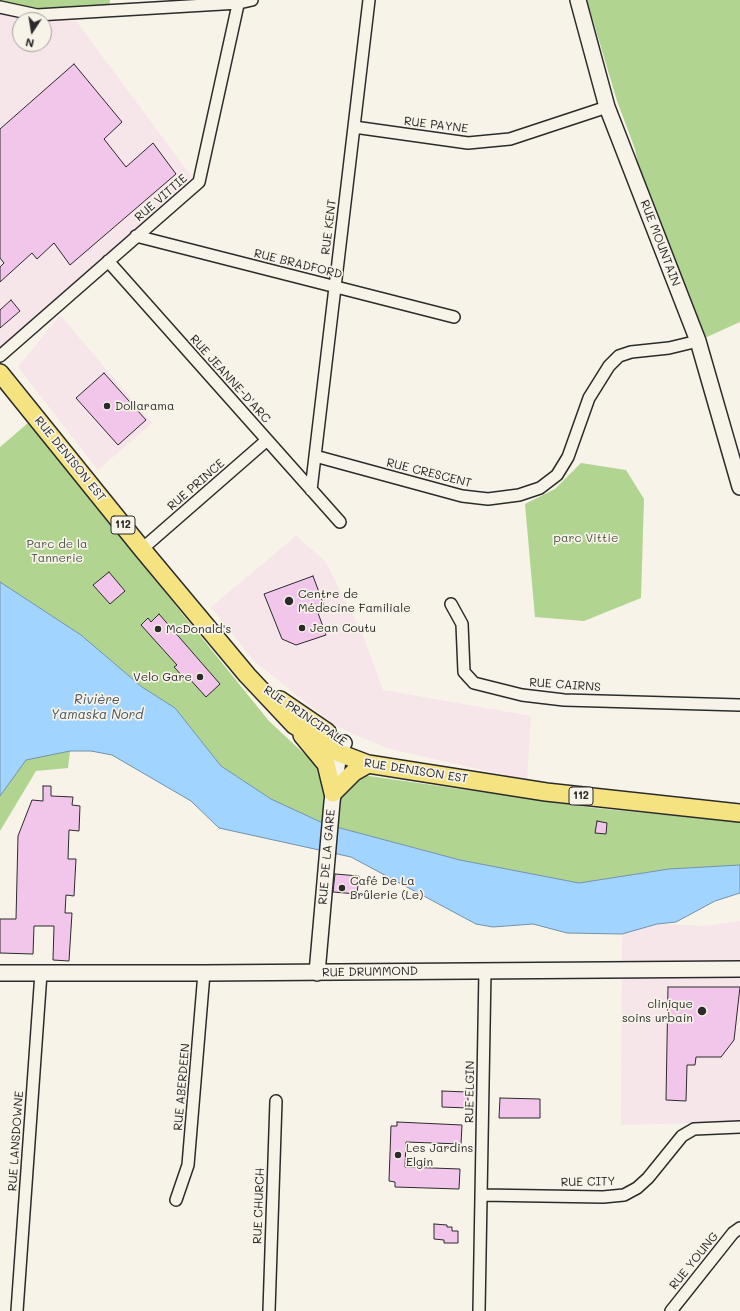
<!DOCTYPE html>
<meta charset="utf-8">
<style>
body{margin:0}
#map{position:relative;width:740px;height:1311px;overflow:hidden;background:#f7f3e8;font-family:Mali,sans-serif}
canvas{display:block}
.north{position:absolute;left:12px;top:12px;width:40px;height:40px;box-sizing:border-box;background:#f7f3e8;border:1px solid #a5a39c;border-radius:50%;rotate:192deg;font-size:11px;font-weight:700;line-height:16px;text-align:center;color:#2b2b2b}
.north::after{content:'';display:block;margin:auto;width:14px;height:18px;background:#2b2b2b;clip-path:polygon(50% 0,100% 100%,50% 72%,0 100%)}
</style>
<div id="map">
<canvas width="740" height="1311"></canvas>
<div class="north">N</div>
</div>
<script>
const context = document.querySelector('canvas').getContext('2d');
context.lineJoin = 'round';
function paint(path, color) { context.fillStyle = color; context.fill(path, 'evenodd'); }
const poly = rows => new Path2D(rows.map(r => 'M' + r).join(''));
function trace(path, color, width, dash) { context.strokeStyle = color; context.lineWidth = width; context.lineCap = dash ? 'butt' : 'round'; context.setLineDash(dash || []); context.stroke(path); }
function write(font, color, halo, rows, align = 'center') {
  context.font = font + ' Mali,sans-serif'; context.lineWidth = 3.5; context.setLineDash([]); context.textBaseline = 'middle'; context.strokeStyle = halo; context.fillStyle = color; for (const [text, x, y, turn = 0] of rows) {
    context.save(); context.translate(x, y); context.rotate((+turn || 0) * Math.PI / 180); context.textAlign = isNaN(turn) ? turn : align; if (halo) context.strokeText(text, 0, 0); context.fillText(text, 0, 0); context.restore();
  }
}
paint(poly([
 [0,14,76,21,195,181,0,351],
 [20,20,44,20,44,44,20,44],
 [60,315,152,423,98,470,18,367],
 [296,536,325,561,362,633,383,690,531,716,527,780,386,748,336,726,255,662,211,607],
 [740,921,740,1122,621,1125,622,934,657,924,706,926]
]), '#f6e5e9');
paint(poly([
 [0,0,110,0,108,16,73,17,0,8],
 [587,0,740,0,740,322,698,341,649,218,635,149,617,101],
 [28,423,269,721,314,763,319,770,324,797,336,797,362,775,594,808,740,822,740,865,669,869,579,883,460,860,325,824,271,799,221,766,175,708,142,687,81,635,0,582,0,447],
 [581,463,626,470,644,499,641,598,584,621,535,617,525,504,555,489],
 [70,751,68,768,36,771,0,831,0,796,26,760]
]), '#b1d590');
const water = poly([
 [0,582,81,635,142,687,175,708,221,766,271,799,325,824,460,860,579,883,669,869,740,865,740,893,715,901,676,922,657,924,622,934,567,933,533,924,493,927,476,924,351,857,219,828,191,801,112,755,91,751,70,751,26,760,0,796,0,582]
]);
paint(water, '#a1d5ff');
trace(water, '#7291aa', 1);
const building = poly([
 [74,64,122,122,104,139,126,167,153,143,176,174,70,265,54,243,37,259,32,253,0,282,0,267,4,263,0,258,0,129,74,64],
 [11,300,20,311,0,328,0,310,11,300],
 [104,373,146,420,118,445,76,398,104,373],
 [109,572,125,591,110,604,93,585,109,572],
 [313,576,326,611,318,613,326,635,296,645,282,639,264,594,313,576],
 [159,614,220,684,206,697,187,676,185,679,174,667,177,665,141,625,148,618,151,622,159,614],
 [43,786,51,786,51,796,73,797,72,805,80,806,79,831,69,830,68,859,76,859,74,896,66,895,65,913,72,913,69,961,53,960,54,926,34,926,33,954,0,953,0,919,16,919,18,836,32,800,43,801,43,786],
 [597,821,607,823,606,834,595,833,597,821],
 [335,874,359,876,357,894,333,892,335,874],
 [668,987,740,987,734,1040,721,1057,696,1057,695,1065,687,1065,686,1101,666,1100,668,987],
 [442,1091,468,1092,468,1108,442,1107,442,1091],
 [500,1098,540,1099,540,1118,499,1118,500,1098],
 [397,1122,462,1125,461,1144,406,1142,405,1167,460,1169,459,1189,395,1187,395,1182,389,1181,391,1126,397,1126,397,1122],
 [434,1224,447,1225,447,1227,452,1227,452,1231,458,1231,458,1243,444,1243,444,1240,434,1239,434,1224]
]);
paint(building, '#f2c5eb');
trace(building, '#2b2b2b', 1);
const street = poly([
 [0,7,37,15,239,3,252,0],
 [354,127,468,143,510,139,607,107],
 [136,236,454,317],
 [108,261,340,522],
 [0,356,199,182,239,0],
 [315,456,462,496,488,499,519,495,540,488,557,475,568,457,589,398,609,366,619,356,631,352,669,348,698,341],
 [311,490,369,0],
 [142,549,267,440],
 [451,604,462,624,464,672,474,683,522,695,564,700,740,705],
 [481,1195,603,1197,624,1195,637,1188,648,1178,682,1136,694,1129,740,1127],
 [176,1200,188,1165,204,973],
 [17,1311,41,973],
 [269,1311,276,1101],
 [479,1311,485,970],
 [671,1311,733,1233,740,1228]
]);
const secondary = poly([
 [578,0,607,107,698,341,740,487],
 [0,973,204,973,740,969],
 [317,973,332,802,339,753,344,743]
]);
const primary = poly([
 [0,373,142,549,247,675,294,725,339,753,368,764,546,792,740,813],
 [280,700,327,732],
 [302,735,326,764,333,793],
 [333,793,354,772,368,764]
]);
trace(street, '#2b2b2b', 14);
trace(secondary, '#2b2b2b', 18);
trace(primary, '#2b2b2b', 20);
trace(street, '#f7f3e8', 11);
trace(secondary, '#f7f3e8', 15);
trace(primary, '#f5e382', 17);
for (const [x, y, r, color] of [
 [107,406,4,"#2b2b2b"],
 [289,601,5,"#2b2b2b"],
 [302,628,4,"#2b2b2b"],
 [158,629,4,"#2b2b2b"],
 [200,677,4,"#2b2b2b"],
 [342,888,4,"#2b2b2b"],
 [702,1011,5,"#2b2b2b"],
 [398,1155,4,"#2b2b2b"]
]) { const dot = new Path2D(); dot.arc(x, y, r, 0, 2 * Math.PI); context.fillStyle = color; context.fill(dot); trace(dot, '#f7f3e8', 1.5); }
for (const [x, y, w] of [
 [123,525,24],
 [581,796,24]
]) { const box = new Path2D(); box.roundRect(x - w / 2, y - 9, w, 18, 3); context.fillStyle = '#f7f3e8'; context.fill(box); trace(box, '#2b2b2b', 1); }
write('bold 11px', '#2b2b2b', null, [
 ["112",123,525],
 ["112",581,796]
]);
write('12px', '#2b2b2b', '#f7f3e8', [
 ["RUE PAYNE",436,125,7],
 ["RUE VITTIE",161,198,-41],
 ["RUE KENT",329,227,-83],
 ["RUE MOUNTAIN",660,243,69],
 ["RUE BRADFORD",298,264,14],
 ["RUE JEANNE-D'ARC",230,379,48],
 ["RUE DENISON EST",70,459,51],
 ["RUE CRESCENT",429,473,14],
 ["RUE PRINCE",196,485,-41],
 ["RUE CAIRNS",565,685,4],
 ["RUE PRINCIPALE",305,716,34],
 ["RUE DENISON EST",416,771,9],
 ["RUE DE LA GARE",327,857,-85],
 ["RUE DRUMMOND",370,972,-1],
 ["RUE ABERDEEN",182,1087,-85],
 ["RUE ELGIN",470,1092,-89],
 ["RUE LANSDOWNE",16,1141,-86],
 ["RUE CITY",588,1182,-1],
 ["RUE CHURCH",259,1206,-88],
 ["RUE YOUNG",694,1261,-51]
]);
write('12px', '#2b2b2b', '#f7f3e8', [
 ["Dollarama",115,406],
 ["Centre de",298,594],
 ["Médecine Familiale",298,608],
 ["Jean Coutu",310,628],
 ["McDonald's",166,629],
 ["Velo Gare",192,677,"right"],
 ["Café De La",350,881],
 ["Brûlerie (Le)",350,895],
 ["clinique",693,1004,"right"],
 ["soins urbain",693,1018,"right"],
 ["Les Jardins",406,1148],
 ["Elgin",406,1162]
], 'left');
write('12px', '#4c5644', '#f7f3e8', [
 ["parc Vittie",586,538],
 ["Parc de la",57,544],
 ["Tannerie",57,558]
]);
write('italic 13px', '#485660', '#f7f3e8', [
 ["Rivière",97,700],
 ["Yamaska Nord",97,715]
]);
</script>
